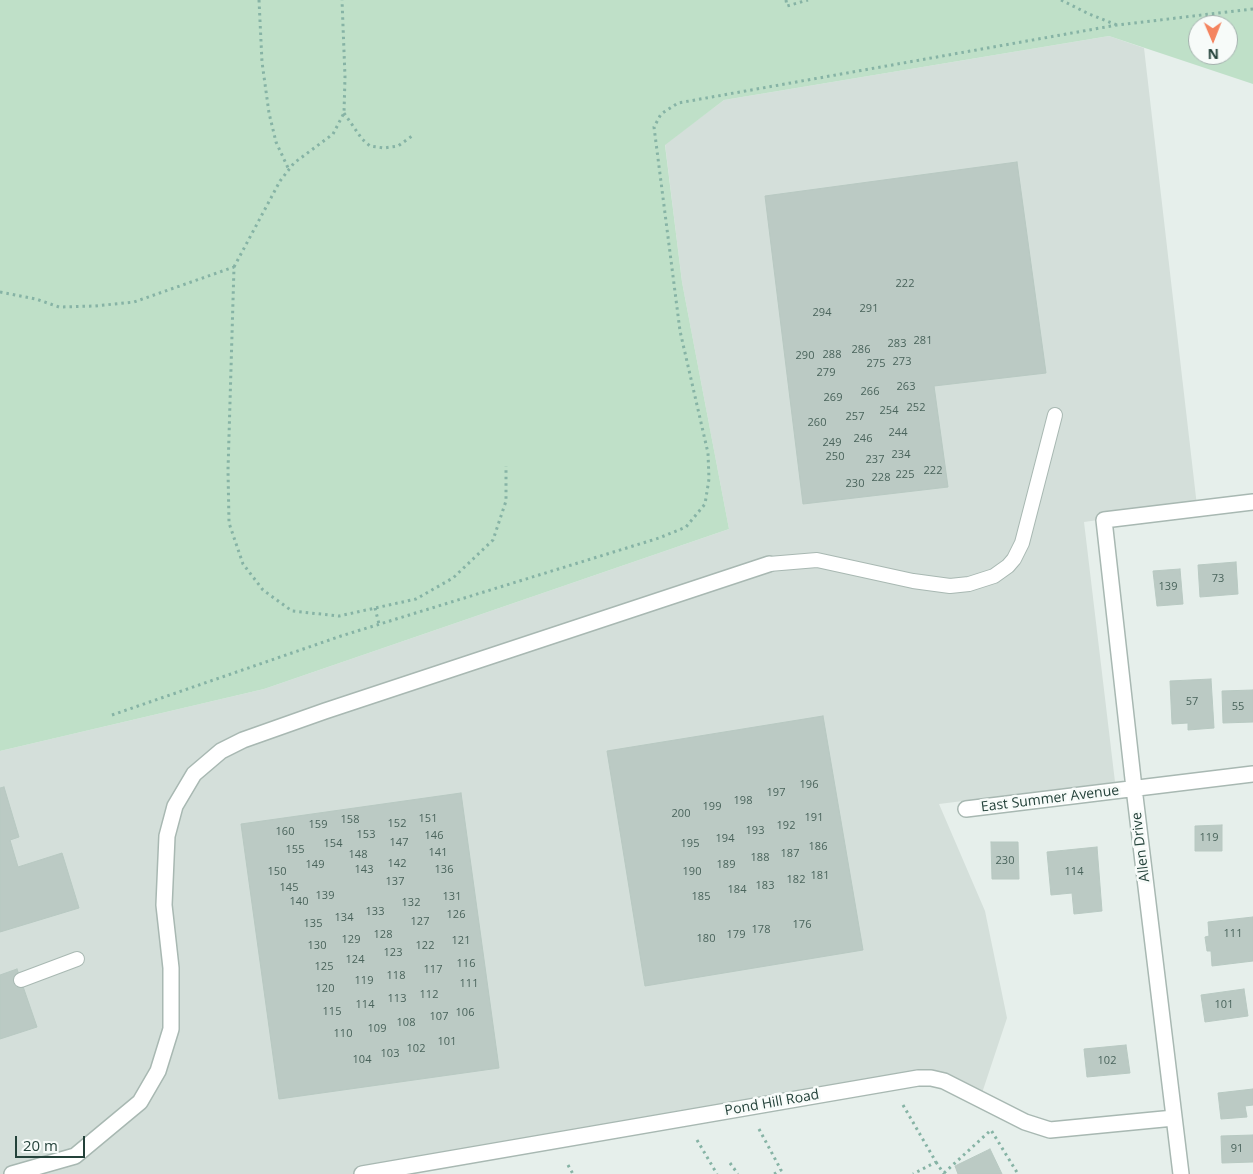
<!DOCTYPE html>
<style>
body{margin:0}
#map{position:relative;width:1253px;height:1174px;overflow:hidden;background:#e6efeb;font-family:"Open Sans",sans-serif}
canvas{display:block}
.north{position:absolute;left:1188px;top:15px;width:50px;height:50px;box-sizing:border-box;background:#f7fbf9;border:1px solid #a3b1ad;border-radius:50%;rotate:179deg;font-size:14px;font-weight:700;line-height:20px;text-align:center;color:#24423a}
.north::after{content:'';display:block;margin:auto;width:18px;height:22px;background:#f4845f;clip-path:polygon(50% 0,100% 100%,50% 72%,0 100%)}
.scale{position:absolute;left:15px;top:1136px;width:70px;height:22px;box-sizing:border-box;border:2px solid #24423a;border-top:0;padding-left:6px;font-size:15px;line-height:18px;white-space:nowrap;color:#24423a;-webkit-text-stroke:4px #f7fbf9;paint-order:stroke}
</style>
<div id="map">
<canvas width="1253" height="1174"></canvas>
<div class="north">N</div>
<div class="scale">20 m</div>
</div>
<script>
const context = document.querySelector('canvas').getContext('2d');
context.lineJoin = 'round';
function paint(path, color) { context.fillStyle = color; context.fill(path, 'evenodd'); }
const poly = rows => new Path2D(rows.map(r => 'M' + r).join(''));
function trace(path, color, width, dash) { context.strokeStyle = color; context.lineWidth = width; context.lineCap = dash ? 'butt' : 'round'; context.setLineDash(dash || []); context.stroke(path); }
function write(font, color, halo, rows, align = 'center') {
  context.font = font + ' "Open Sans",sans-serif'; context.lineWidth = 5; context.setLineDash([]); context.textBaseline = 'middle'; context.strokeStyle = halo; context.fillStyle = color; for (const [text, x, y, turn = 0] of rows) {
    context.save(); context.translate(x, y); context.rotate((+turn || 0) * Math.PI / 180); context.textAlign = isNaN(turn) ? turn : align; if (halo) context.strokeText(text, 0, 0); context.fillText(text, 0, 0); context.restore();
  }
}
paint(poly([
 [1109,36,1144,48,1197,506,1084,522,1115,782,939,804,985,911,1007,1018,980,1099,944,1081,365,1174,0,1174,0,751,264,689,729,529,682,282,665,144,724,100]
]), '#d4dfda');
paint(poly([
 [0,0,1253,0,1253,84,1109,36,724,100,665,145,682,282,729,529,264,689,0,751],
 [1198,25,1228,25,1228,55,1198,55]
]), '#bfe0c8');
const building = poly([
 [1017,162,1046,373,934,386,948,487,803,504,765,196,1017,162],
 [1236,562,1238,594,1200,597,1198,565,1236,562],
 [1180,569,1183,604,1157,606,1153,571,1180,569],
 [1211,679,1214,728,1188,730,1188,723,1172,724,1170,681,1211,679],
 [1253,690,1253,722,1223,723,1222,691,1253,690],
 [823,716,863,950,645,986,607,751,823,716],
 [4,787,19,837,10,840,18,867,62,853,79,908,0,932,0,788,4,787],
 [461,793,499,1068,279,1099,241,824,461,793],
 [1222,825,1222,851,1195,851,1195,826,1222,825],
 [991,842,1018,842,1019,879,992,879,991,842],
 [1097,847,1102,911,1074,914,1072,893,1051,895,1047,852,1097,847],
 [1253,917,1253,961,1212,966,1211,951,1207,951,1205,937,1209,936,1208,922,1253,917],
 [17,969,37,1027,0,1039,0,975,17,969],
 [1244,989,1248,1016,1205,1022,1201,995,1244,989],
 [1126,1045,1130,1073,1087,1077,1084,1049,1126,1045],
 [1253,1089,1253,1105,1245,1106,1247,1117,1221,1119,1218,1093,1253,1089],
 [1253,1135,1253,1162,1222,1163,1221,1136,1253,1135],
 [990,1149,1002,1174,958,1174,955,1166,990,1149]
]);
paint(building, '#bbcac4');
trace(building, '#b8c9c2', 1);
const lane = poly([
 [769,564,817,560,913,581,950,586,969,584,994,576,1008,566,1014,559,1022,543,1055,415],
 [21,980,77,959]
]);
const street = poly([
 [966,809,1253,774],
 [12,1174,75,1156,140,1102,158,1071,171,1029,171,968,164,905,167,836,175,806,194,774,221,751,243,740,325,711,769,564],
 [362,1174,918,1078,931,1078,944,1081,1025,1122,1050,1130,1174,1118],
 [1181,1174,1134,788,1104,520,1253,502]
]);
trace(lane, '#a8b8b2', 16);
trace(street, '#a8b8b2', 18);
trace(poly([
 [259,0,262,62,269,113,276,142,289,170],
 [786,0,787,6,808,0],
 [1061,0,1089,14,1117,25],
 [344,113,362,139,370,146,384,148,398,146,412,136],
 [234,267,280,181,294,163,333,134,344,113,345,77,342,0],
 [0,292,36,299,59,307,95,306,134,302,234,267,228,470,229,523,243,564,263,590,292,611,339,616,416,599,453,578,493,540,506,501,506,466],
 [375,608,379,624],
 [112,715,341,636,659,538,686,527,705,504,709,479,708,453,680,331,654,127,661,114,678,103,1117,25,1253,9],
 [903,1105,936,1162,913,1174],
 [759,1129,781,1170,774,1174],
 [697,1140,717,1174],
 [936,1162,944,1174],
 [730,1163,738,1174],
 [568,1165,573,1174],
 [944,1173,991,1130,1018,1174]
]), '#86b3a5', 3, [2.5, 4]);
trace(lane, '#fff', 14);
trace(street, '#fff', 15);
write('11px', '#4a645c', null, [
 ["222",905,284],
 ["291",869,309],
 ["294",822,313],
 ["281",923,341],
 ["283",897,344],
 ["286",861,350],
 ["288",832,355],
 ["290",805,356],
 ["273",902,362],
 ["275",876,364],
 ["279",826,373],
 ["263",906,387],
 ["266",870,392],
 ["269",833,398],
 ["252",916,408],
 ["254",889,411],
 ["257",855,417],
 ["260",817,423],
 ["244",898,433],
 ["246",863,439],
 ["249",832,443],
 ["234",901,455],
 ["250",835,457],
 ["237",875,460],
 ["222",933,471],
 ["225",905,475],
 ["228",881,478],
 ["230",855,484],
 ["73",1218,579],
 ["139",1168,587],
 ["57",1192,702],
 ["55",1238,707],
 ["196",809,785],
 ["197",776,793],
 ["198",743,801],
 ["199",712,807],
 ["200",681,814],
 ["191",814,818],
 ["151",428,819],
 ["158",350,820],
 ["152",397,824],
 ["159",318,825],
 ["192",786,826],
 ["193",755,831],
 ["160",285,832],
 ["153",366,835],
 ["146",434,836],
 ["119",1209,838],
 ["194",725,839],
 ["147",399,843],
 ["154",333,844],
 ["195",690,844],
 ["186",818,847],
 ["155",295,850],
 ["141",438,853],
 ["187",790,854],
 ["148",358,855],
 ["188",760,858],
 ["230",1005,861],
 ["142",397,864],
 ["149",315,865],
 ["189",726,865],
 ["143",364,870],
 ["136",444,870],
 ["150",277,872],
 ["190",692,872],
 ["114",1074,872],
 ["181",820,876],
 ["182",796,880],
 ["137",395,882],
 ["183",765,886],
 ["145",289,888],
 ["184",737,890],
 ["139",325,896],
 ["131",452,897],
 ["185",701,897],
 ["140",299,902],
 ["132",411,903],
 ["133",375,912],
 ["126",456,915],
 ["134",344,918],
 ["127",420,922],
 ["135",313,924],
 ["176",802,925],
 ["178",761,930],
 ["111",1233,934],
 ["128",383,935],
 ["179",736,935],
 ["180",706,939],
 ["129",351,940],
 ["121",461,941],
 ["130",317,946],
 ["122",425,946],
 ["123",393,953],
 ["124",355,960],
 ["116",466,964],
 ["125",324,967],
 ["117",433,970],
 ["118",396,976],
 ["119",364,981],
 ["111",469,984],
 ["120",325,989],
 ["112",429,995],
 ["113",397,999],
 ["114",365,1005],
 ["101",1224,1005],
 ["115",332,1012],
 ["106",465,1013],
 ["107",439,1017],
 ["108",406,1023],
 ["109",377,1029],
 ["110",343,1034],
 ["101",447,1042],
 ["102",416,1049],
 ["103",390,1054],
 ["104",362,1060],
 ["102",1107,1061],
 ["91",1237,1149]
]);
write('14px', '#24423a', '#f7fbf9', [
 ["East Summer Avenue",1050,799,-7],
 ["Allen Drive",1141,847,-97],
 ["Pond Hill Road",772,1103,-10]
]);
</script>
